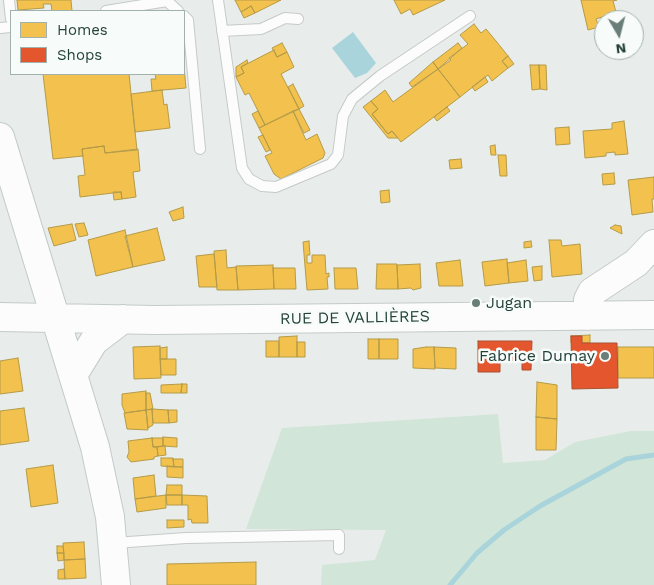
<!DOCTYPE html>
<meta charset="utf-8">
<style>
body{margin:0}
#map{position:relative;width:654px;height:585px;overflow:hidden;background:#e8edeb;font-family:"Work Sans",sans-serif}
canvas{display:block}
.legend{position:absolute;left:10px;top:10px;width:175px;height:65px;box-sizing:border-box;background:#f7fbf9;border:1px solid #a3b1ad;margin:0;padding:6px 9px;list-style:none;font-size:15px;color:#24423a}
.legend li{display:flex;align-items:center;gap:10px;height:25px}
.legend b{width:25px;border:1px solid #a3b1ad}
.north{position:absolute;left:594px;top:10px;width:50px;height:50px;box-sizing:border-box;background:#f7fbf9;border:1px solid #a3b1ad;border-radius:50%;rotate:172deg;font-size:14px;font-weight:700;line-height:20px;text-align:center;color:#24423a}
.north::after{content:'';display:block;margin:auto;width:18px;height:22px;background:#697e78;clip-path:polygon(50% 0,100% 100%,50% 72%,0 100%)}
</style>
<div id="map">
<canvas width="654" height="585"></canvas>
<ul class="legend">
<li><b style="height:14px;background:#f2c14e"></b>Homes</li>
<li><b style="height:14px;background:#e4572e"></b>Shops</li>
</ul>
<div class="north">N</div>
</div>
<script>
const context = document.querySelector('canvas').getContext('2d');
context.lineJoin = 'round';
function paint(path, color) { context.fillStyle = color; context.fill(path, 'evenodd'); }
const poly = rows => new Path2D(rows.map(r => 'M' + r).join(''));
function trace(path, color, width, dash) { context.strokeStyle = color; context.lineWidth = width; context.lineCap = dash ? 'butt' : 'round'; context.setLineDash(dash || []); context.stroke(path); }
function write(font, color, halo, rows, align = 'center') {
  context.font = font + ' "Work Sans",sans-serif'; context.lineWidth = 5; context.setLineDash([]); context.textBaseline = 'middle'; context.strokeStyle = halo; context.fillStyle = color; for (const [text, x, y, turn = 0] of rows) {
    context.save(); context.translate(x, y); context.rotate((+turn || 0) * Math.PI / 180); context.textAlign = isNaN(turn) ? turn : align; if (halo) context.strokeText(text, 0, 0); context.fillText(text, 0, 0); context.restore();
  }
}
paint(poly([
 [498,414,503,463,545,460,575,442,631,431,654,431,654,585,321,585,322,565,375,560,386,530,246,529,282,428]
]), '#d1e6d8');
paint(poly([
 [353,32,376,63,367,73,355,78,332,48]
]), '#a9d4db');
const homes = poly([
 [17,0,71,0,72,11,52,11,51,4,43,4,44,8,18,10,17,0],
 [235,0,281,0,255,13,251,6,241,12,235,0],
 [394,0,445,0,413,15,410,9,401,14,394,0],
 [581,0,617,0,613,1,616,12,620,11,596,19,599,27,588,30,581,0],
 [251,6,255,13,244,18,241,12,251,6],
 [474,24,481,33,486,29,496,41,508,56,502,61,508,68,492,81,488,75,460,97,438,69,451,60,449,58,468,44,460,35,474,24],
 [282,43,287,52,277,57,272,48,282,43],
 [458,43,462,48,438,69,433,62,458,43],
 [274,50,277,57,287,52,294,67,281,74,299,109,265,125,249,93,245,95,236,77,244,73,241,67,274,50],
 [508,56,514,64,508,68,502,61,508,56],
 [247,60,248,63,241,67,244,73,236,77,236,67,247,60],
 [433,62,438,69,412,87,409,83,433,62],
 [530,65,539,65,540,89,532,90,530,65],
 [539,65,546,65,547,90,540,89,539,65],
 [184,66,186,88,152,91,151,79,156,79,155,74,184,74,184,66],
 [438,69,460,97,401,142,392,131,388,134,372,114,378,109,371,101,385,90,393,102,438,69],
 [43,74,129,74,137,150,105,153,104,146,82,149,83,156,53,159,43,74],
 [485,77,488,82,475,91,472,87,485,77],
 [293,84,304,106,299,109,288,87,293,84],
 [162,90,164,105,167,104,170,128,135,132,131,94,162,90],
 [371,101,378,109,372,114,388,134,392,131,398,138,388,138,363,107,371,101],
 [447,107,450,111,437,121,434,117,447,107],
 [299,109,310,130,304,133,293,111,299,109],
 [258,111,265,125,259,128,252,114,258,111],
 [293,111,306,140,317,134,325,153,323,158,281,179,274,174,265,156,272,153,259,128,293,111],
 [624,121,628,154,615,155,615,152,606,153,606,156,585,158,583,131,612,129,612,123,624,121],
 [569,127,570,144,556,145,555,128,569,127],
 [263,135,270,150,266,152,258,137,263,135],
 [495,145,496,155,491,155,490,146,495,145],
 [104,146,105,153,138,149,140,171,133,172,136,197,122,199,121,192,80,197,78,176,85,175,82,149,104,146],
 [498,155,506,155,507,176,500,176,498,155],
 [461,159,462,168,450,169,449,160,461,159],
 [614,173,615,184,603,185,602,174,614,173],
 [654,177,654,199,652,199,653,212,632,215,628,180,654,177],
 [389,190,390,202,381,203,380,191,389,190],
 [121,192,122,199,114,200,113,192,121,192],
 [183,207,184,218,173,221,169,212,183,207],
 [84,223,88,235,79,237,75,224,84,223],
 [72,224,76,240,54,246,48,228,72,224],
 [615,225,621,226,622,234,610,228,615,225],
 [157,228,165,260,133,267,125,236,157,228],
 [125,230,133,267,96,276,88,240,125,230],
 [549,240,561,240,562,246,580,244,582,274,552,277,549,240],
 [309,241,310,255,307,255,307,263,312,263,312,255,325,255,326,274,329,273,329,277,327,277,328,289,307,290,303,242,309,241],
 [531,241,532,247,524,248,524,242,531,241],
 [226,250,227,268,236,267,238,290,217,290,214,251,226,250],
 [214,254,217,287,199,287,196,256,214,254],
 [507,259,509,283,485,286,482,262,507,259],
 [460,260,463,286,439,286,436,263,460,260],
 [526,260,528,281,509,283,507,263,526,260],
 [377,264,397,264,398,289,376,289,377,264],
 [420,264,421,288,413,290,411,288,398,289,397,265,420,264],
 [273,265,274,289,238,290,236,266,273,265],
 [542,266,542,280,534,281,532,267,542,266],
 [273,268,295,268,296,289,274,289,273,268],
 [334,268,356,268,358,289,335,289,334,268],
 [590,335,590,343,571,343,571,336,590,335],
 [297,336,297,357,279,357,279,337,297,336],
 [368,339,379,339,379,359,368,359,368,339],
 [379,339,398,339,398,359,379,359,379,339],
 [266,341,279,341,279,357,266,357,266,341],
 [297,342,305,342,305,357,297,357,297,342],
 [160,346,161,378,134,379,133,347,160,346],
 [167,347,167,359,160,359,160,348,167,347],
 [426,347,434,347,435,369,413,368,413,349,426,347],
 [434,347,456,348,456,369,435,368,434,347],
 [618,347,654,347,654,378,618,378,618,347],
 [18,358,23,391,0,394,0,361,18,358],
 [160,359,176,359,176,375,161,375,160,359],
 [537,382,557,385,557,419,536,417,537,382],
 [182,384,181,393,161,393,161,385,182,384],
 [182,384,187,384,187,393,181,393,182,384],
 [146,391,146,410,125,413,122,405,122,394,146,391],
 [146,393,150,393,153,409,146,410,146,393],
 [24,408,29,441,0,445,0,411,24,408],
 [152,409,168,410,169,423,153,423,152,409],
 [152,409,153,425,148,428,146,410,152,409],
 [146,410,148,430,127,429,124,413,146,410],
 [168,410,177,410,177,422,169,423,168,410],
 [536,417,557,419,556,450,536,450,536,417],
 [163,437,177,438,177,447,163,446,163,437],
 [152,438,153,447,157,447,158,456,154,457,154,459,131,462,127,457,129,452,128,441,152,438],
 [152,438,163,438,163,446,153,447,152,438],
 [165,446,166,455,158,456,157,447,165,446],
 [161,458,173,458,174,467,161,466,161,458],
 [173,459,183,459,183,467,174,467,173,459],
 [53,465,58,503,31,507,26,469,53,465],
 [167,466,183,467,183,478,167,477,167,466],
 [154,475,156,496,135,499,133,478,154,475],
 [167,485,182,485,182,495,166,495,167,485],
 [166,495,166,508,137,512,135,499,166,495],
 [166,495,182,495,182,505,167,505,166,495],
 [182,495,207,496,208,523,192,523,191,519,188,520,188,505,182,505,182,495],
 [167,520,184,520,184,527,167,528,167,520],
 [84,542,85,559,64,560,63,543,84,542],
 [57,546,63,546,64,553,57,553,57,546],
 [57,553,64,553,64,560,58,561,57,553],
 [85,559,86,578,65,579,64,560,85,559],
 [256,562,256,585,167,585,167,564,256,562],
 [64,569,65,579,58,579,58,570,64,569]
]);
paint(homes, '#f2c14e');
trace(homes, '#b49b48', 1);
const shops = poly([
 [571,336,582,336,582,343,617,343,618,388,572,389,571,336],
 [478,341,532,341,531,370,522,370,522,360,500,361,500,372,478,372,478,341]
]);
paint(shops, '#e4572e');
trace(shops, '#aa5132', 1);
trace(poly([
 [450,585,477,553,504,530,540,506,626,459,654,455]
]), '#a9d4db', 5);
const lane = poly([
 [9,0,11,19],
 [218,0,242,168,249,179,262,186,276,187,331,164,338,155,343,116,352,99,380,76,470,16],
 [106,11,167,1,178,11],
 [184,16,188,20,200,149],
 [0,28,11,27],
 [222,31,261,29,285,18,298,19],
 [114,543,186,538,339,535,339,549]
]);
const secondary = poly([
 [0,137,95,447,110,517,116,585],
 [588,316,588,300,592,292,636,263,654,244],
 [0,317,155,320,654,315],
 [73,375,94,341,123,319]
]);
trace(lane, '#c5cac8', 12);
trace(secondary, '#c3cbc8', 30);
trace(lane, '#fcfcfc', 10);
trace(secondary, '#fcfcfc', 28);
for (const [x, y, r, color] of [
 [476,303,5,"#697e78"],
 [605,356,5,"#697e78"]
]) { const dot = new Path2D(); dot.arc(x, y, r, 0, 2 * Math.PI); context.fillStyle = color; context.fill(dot); trace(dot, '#f7fbf9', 2); }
write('16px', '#24423a', '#f7fbf9', [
 ["Jugan",486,303],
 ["Fabrice Dumay",595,356,"right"]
], 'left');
write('16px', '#24423a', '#f7fbf9', [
 ["RUE DE VALLIÈRES",355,318,-1]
]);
</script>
